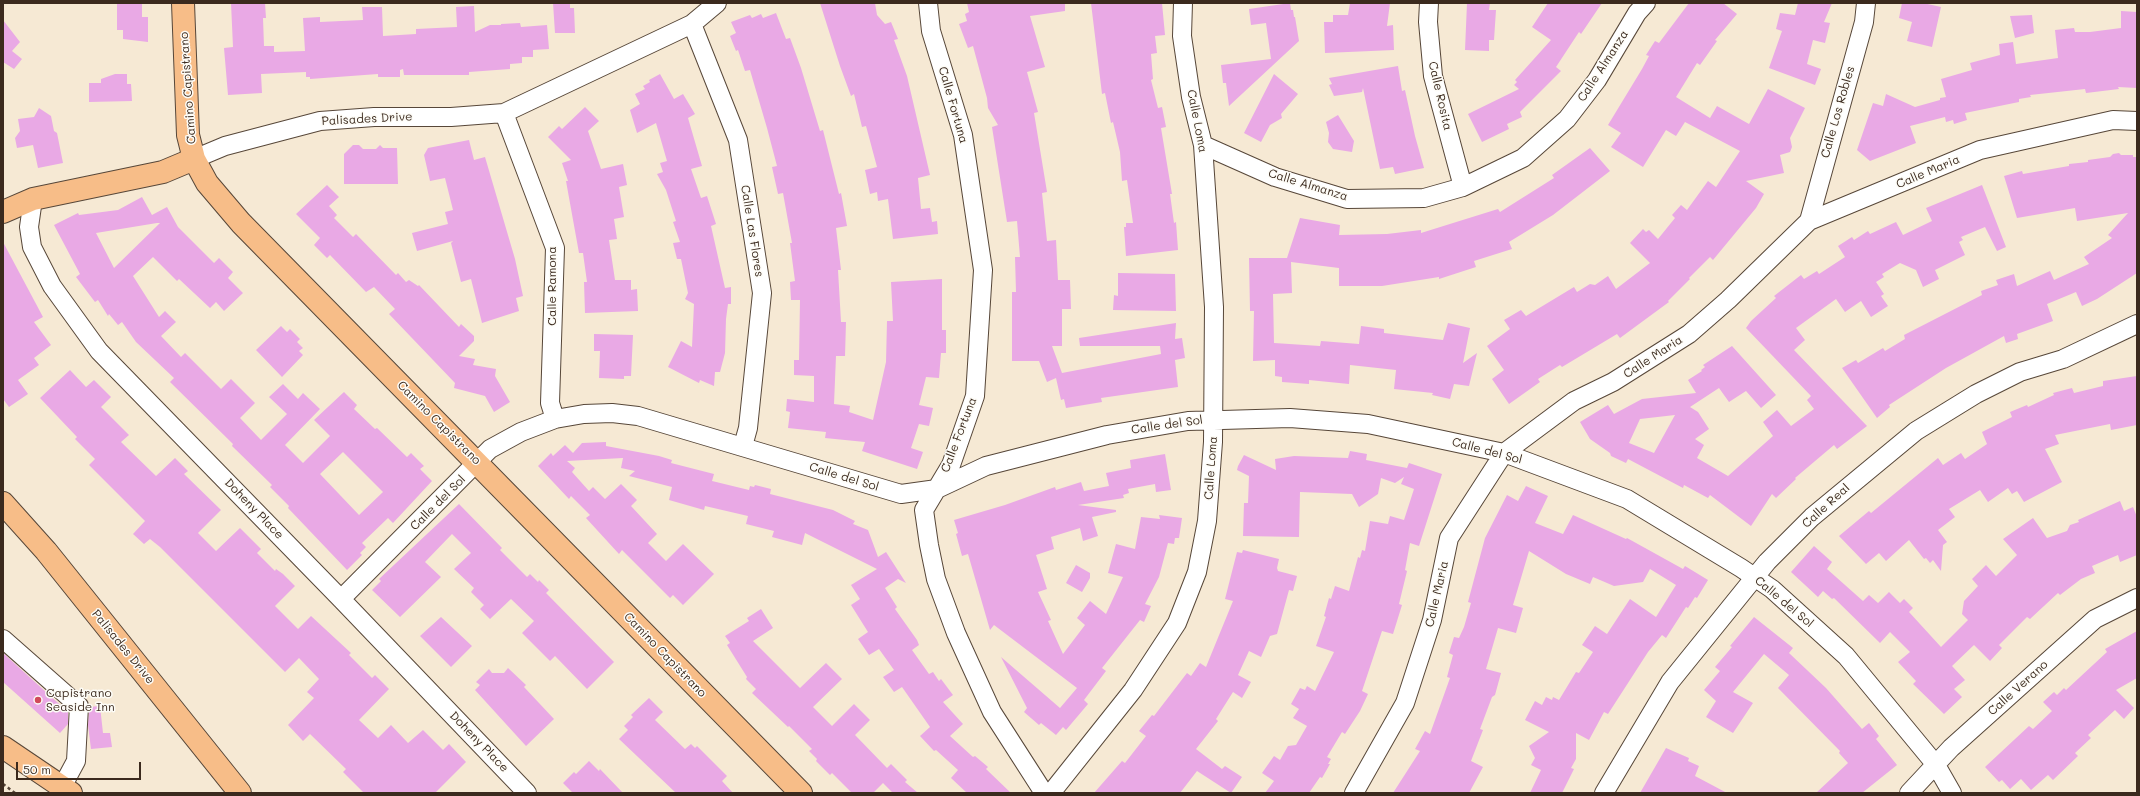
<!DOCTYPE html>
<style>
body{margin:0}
#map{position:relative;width:2140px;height:796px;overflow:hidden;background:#f6e9d4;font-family:Mali,sans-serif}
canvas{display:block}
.frame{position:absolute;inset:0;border:4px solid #3b2a1e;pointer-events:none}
.scale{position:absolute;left:16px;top:762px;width:125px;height:18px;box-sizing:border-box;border:2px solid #3b2a1e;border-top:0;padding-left:5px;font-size:12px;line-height:14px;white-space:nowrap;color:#3b2a1e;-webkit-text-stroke:3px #fdfcf7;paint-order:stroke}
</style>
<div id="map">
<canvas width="2140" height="796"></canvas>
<div class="frame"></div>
<div class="scale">50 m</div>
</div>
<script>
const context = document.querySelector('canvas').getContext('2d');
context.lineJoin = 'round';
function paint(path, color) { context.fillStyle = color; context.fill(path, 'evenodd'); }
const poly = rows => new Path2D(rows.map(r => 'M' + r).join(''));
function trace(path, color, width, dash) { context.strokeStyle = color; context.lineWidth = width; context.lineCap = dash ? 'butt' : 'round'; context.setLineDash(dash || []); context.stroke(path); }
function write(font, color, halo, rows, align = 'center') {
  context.font = font + ' Mali,sans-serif'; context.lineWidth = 3; context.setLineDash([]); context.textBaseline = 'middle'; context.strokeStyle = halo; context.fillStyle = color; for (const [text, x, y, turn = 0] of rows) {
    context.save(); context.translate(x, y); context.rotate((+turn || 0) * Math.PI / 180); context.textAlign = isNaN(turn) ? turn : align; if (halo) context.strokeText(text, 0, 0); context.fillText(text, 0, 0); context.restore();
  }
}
paint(poly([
 [117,3,142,3,142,17,148,17,148,42,123,39,123,30,117,30],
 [231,3,265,3,266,18,263,18,264,46,274,46,274,52,305,51,303,18,320,17,320,22,363,20,362,7,382,7,383,36,416,34,416,29,457,27,456,7,474,6,475,32,490,25,501,25,501,24,520,23,521,27,547,25,549,49,533,50,533,57,522,57,522,63,510,64,510,69,469,72,469,75,404,75,403,69,400,70,400,77,378,77,378,74,310,79,310,77,306,77,306,72,261,74,262,93,228,95,224,48,233,47],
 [553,3,570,3,570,8,574,8,575,33,555,33],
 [820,3,875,3,877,15,885,24,891,22,898,39,894,40,907,76,930,175,918,178,921,209,930,208,932,222,937,221,938,234,893,239,888,199,878,201,877,192,870,194,865,170,877,167,866,126,862,127,854,94,851,96,840,66],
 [967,3,1065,3,1065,11,1030,16,1045,67,1027,72,1038,112,1034,113,1047,192,1042,193,1047,241,1056,240,1058,280,1070,280,1071,309,1062,309,1062,346,1052,346,1062,373,1161,354,1160,346,1080,346,1079,338,1176,323,1175,339,1182,338,1185,358,1175,360,1178,387,1101,398,1102,402,1066,408,1064,399,1061,400,1056,378,1047,382,1039,361,1012,361,1012,292,1016,292,1015,257,1020,257,1017,221,1007,222,992,127,998,125,988,108,987,98,973,46,968,48,959,24,967,21,965,14,969,12],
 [1091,3,1162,3,1165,35,1155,36,1157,53,1151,54,1153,79,1151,80,1158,108,1162,107,1166,127,1161,128,1172,194,1170,194,1174,223,1176,222,1178,250,1126,256,1124,227,1126,227,1126,223,1133,223,1127,180,1122,181,1120,152,1113,122,1111,123,1105,93,1102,94],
 [1290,3,1291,10,1293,10,1294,17,1295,17,1299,41,1229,106,1226,83,1223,83,1221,65,1271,59,1266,23,1251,25,1249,9],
 [1350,3,1390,3,1387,26,1393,25,1394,50,1325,53,1324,22,1333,22,1333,15,1348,15],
 [1467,3,1490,3,1489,10,1496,10,1494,40,1489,40,1489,51,1465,50],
 [1548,3,1602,3,1581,34,1579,32,1556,67,1561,71,1520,112,1522,117,1507,124,1509,129,1482,142,1468,114,1519,89,1514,85,1517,82,1515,80,1551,40,1532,27],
 [1689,3,1723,3,1737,14,1715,40,1717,41,1700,65,1697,63,1676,97,1710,118,1717,106,1749,124,1768,89,1805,108,1790,138,1792,147,1790,152,1780,155,1784,173,1746,181,1764,194,1756,208,1713,260,1710,257,1689,278,1690,279,1668,301,1669,302,1620,338,1617,334,1562,367,1560,365,1538,379,1540,382,1509,404,1492,379,1504,370,1487,346,1510,329,1504,320,1521,310,1526,316,1574,287,1577,292,1590,284,1595,285,1608,276,1616,289,1650,263,1630,243,1643,229,1646,232,1649,230,1658,239,1675,218,1672,215,1681,205,1687,210,1708,181,1716,187,1740,151,1685,122,1676,136,1666,130,1643,167,1611,147,1621,133,1608,125,1642,69,1649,56,1646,55,1655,41,1659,43],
 [1798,3,1832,3,1824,22,1830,23,1825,43,1813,40,1807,64,1821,69,1815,85,1769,68,1782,31,1776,29,1780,13,1795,15],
 [1902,3,1923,3,1941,7,1932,47,1907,41,1912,22,1899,18],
 [2121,11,2137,12,2137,88,2118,87,2119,89,2086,93,2085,89,2030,95,2031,97,2019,99,2019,102,1965,113,1967,120,1954,124,1953,120,1946,122,1945,117,1910,126,1916,143,1870,161,1857,150,1873,103,1883,106,1886,94,1915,107,1940,100,1940,98,1946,97,1941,79,1972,70,1970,63,2000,55,1999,44,2013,42,2016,64,2058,58,2055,30,2074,28,2075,32,2090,32,2121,28],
 [776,13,786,39,790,38,801,68,820,131,823,130,839,194,841,193,847,226,836,228,841,270,838,270,841,322,846,322,845,356,836,356,834,404,850,406,849,412,873,420,886,362,887,321,893,321,891,282,942,279,942,330,946,330,946,353,941,353,939,378,926,377,919,405,933,408,929,426,919,424,911,448,923,452,917,469,862,451,865,442,825,438,826,432,788,428,790,412,786,411,787,399,814,402,814,376,794,375,794,360,799,360,800,300,791,300,790,282,795,281,790,243,792,243,783,193,778,194,772,167,777,166,767,128,750,70,745,71,738,50,736,51,730,36,736,33,731,22,750,15,752,18,761,14,763,18],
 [2032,15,2034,33,2015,38,2010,16],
 [3,20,20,42,12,51,22,59,14,69,3,62],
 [1398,66,1402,91,1405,90,1415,136,1424,168,1395,174,1393,167,1380,169,1363,88,1362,92,1334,96,1329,85,1332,84,1329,78],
 [115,74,127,74,127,84,131,84,132,101,89,102,89,83,101,83,101,79],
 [660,74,674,99,683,94,695,114,688,118,702,166,691,169,701,198,707,196,716,224,711,226,725,288,731,287,731,304,728,304,726,319,725,353,720,372,715,372,714,386,700,380,699,383,668,367,681,341,692,347,694,304,685,299,688,293,681,259,677,259,673,243,680,242,673,222,676,221,666,190,657,174,663,172,660,163,667,161,656,123,637,133,630,110,640,104,635,94,645,89,643,86,650,82,649,80],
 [1274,74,1298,94,1281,114,1282,118,1270,125,1261,142,1244,133],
 [585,107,599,121,588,131,601,169,623,164,627,185,619,187,624,217,614,219,617,239,609,240,615,280,631,280,631,290,637,289,638,311,585,313,584,282,587,282,583,253,579,253,566,181,568,181,562,163,571,160,548,137,559,126,562,129],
 [39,108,51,116,54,131,57,133,63,163,38,168,33,145,17,148,15,138,20,131,18,119,34,117],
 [1338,115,1354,141,1352,152,1333,149,1328,142,1329,133,1326,122],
 [469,140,474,160,485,157,515,259,523,296,516,298,519,311,482,323,471,279,461,282,451,243,453,241,417,251,412,233,448,224,445,212,453,210,445,178,430,181,424,155,428,148],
 [353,145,359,145,363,149,376,149,380,145,383,148,397,148,398,184,344,184,344,154],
 [1590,148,1610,171,1553,215,1509,242,1512,249,1474,261,1476,267,1439,279,1439,277,1382,286,1339,286,1339,268,1291,262,1292,293,1273,294,1274,343,1320,346,1321,341,1359,344,1361,326,1384,329,1384,333,1443,340,1448,323,1470,328,1463,363,1477,353,1469,386,1454,384,1450,399,1432,395,1433,393,1394,389,1396,370,1350,365,1349,384,1309,380,1309,384,1282,382,1282,377,1275,376,1275,360,1253,361,1254,311,1250,311,1249,258,1287,258,1300,218,1340,225,1339,235,1387,234,1421,230,1421,233,1498,209,1500,212,1554,178,1552,175],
 [2119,153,2121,155,2133,155,2133,157,2137,157,2137,273,2097,299,2082,306,2076,292,2047,304,2053,321,2017,334,2018,339,2006,343,2004,336,1946,368,1889,405,1890,407,1877,418,1842,368,1856,360,1858,363,1883,348,1885,351,1905,339,1904,335,1982,295,1981,291,1998,285,1996,280,2014,274,2017,286,2050,271,2054,280,2089,264,2084,257,2112,238,2108,235,2128,213,2077,221,2075,208,2017,218,2004,176,2022,171,2023,174,2069,166,2069,164,2088,162,2088,160,2110,157,2113,154],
 [327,185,339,197,329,206,337,215,334,218,353,237,356,234,396,275,398,273,406,282,409,280,418,286,419,285,459,327,461,324,474,336,474,341,459,356,475,359,473,365,496,369,495,376,510,402,494,412,485,396,454,388,455,383,389,314,395,309,374,287,366,292,330,255,327,258,314,245,320,238,296,214],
 [1982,185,2006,247,1997,251,1985,227,1961,237,1963,240,1959,242,1965,255,1935,270,1939,279,1923,287,1916,270,1900,263,1882,274,1884,277,1876,282,1884,294,1881,296,1888,306,1871,317,1861,301,1845,312,1836,299,1796,328,1805,340,1794,350,1867,426,1837,449,1834,445,1795,478,1796,479,1776,498,1772,494,1751,526,1710,495,1708,498,1684,485,1683,488,1628,459,1626,463,1611,456,1610,453,1590,439,1580,422,1608,405,1614,414,1642,399,1696,393,1688,380,1702,371,1701,370,1705,367,1703,365,1732,346,1776,395,1761,408,1746,391,1729,402,1719,388,1690,407,1698,412,1709,429,1695,439,1704,445,1697,458,1728,476,1773,436,1763,422,1777,410,1791,426,1814,409,1807,400,1811,396,1746,328,1751,321,1776,298,1774,296,1801,275,1804,279,1817,271,1819,274,1845,257,1838,246,1852,237,1854,240,1868,231,1870,234,1896,222,1903,235,1932,221,1926,208],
 [1675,415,1654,453,1629,443,1640,419],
 [142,197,152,215,167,207,178,227,214,263,219,258,233,272,228,278,243,293,224,311,216,302,210,308,179,279,177,281,153,257,133,276,159,317,165,311,176,322,161,336,181,357,185,353,221,389,231,379,255,403,240,418,261,440,287,414,269,397,283,384,298,399,303,393,320,409,285,445,303,463,330,436,314,420,344,392,357,405,354,409,375,429,377,428,407,457,411,453,424,466,420,469,432,481,393,523,388,518,362,543,366,547,360,553,362,555,347,570,288,508,289,506,270,487,272,485,232,446,233,444,170,382,174,378,136,342,122,322,118,325,109,314,108,316,98,300,95,302,76,277,80,274,54,225,78,213,79,215,118,210],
 [157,223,160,223,114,268,96,233],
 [343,452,383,492,359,515,320,474],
 [3,242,43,317,34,322,51,345,34,358,39,365,18,380,28,394,9,407,3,399],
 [1118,273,1175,274,1176,311,1113,310,1114,295,1118,296],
 [281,326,287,332,290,329,300,339,297,342,303,348,299,351,303,355,282,377,256,350],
 [594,334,633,335,631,376,624,376,624,379,599,378,600,351,594,351],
 [70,370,86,387,94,380,111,397,101,407,129,435,121,442,156,476,175,458,188,471,184,474,221,510,198,533,216,551,240,528,261,549,257,553,275,571,276,569,283,574,295,586,275,606,298,629,311,616,351,653,349,655,372,678,375,675,389,689,359,720,378,738,391,725,408,743,423,730,443,750,449,744,466,762,435,793,364,793,343,772,346,769,310,734,303,741,288,725,314,698,307,692,319,679,299,658,285,672,160,547,150,539,144,544,133,534,145,521,89,465,95,459,75,439,77,437,40,398],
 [2137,376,2137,425,2111,430,2110,424,2055,435,2059,444,2045,449,2062,482,2024,502,2017,491,2012,494,2008,488,1988,502,1980,490,1949,509,1955,517,1938,530,1947,542,1943,545,1941,571,1933,560,1930,563,1926,558,1924,559,1909,540,1886,561,1879,553,1866,564,1839,536,1869,511,1871,513,1938,458,1943,465,1961,453,1965,459,1987,444,1982,432,2012,417,2010,412,2027,405,2028,407,2054,395,2053,393,2072,388,2074,393,2103,386,2103,381],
 [606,442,606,446,659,456,672,460,671,463,714,474,712,481,749,490,750,486,754,487,755,485,771,489,770,494,833,510,855,521,853,524,868,530,878,557,886,552,906,583,898,579,885,588,897,607,895,609,917,640,919,645,912,650,929,674,933,672,939,681,941,679,953,695,943,702,963,724,950,736,973,757,975,756,988,767,986,769,1011,793,967,793,951,778,958,770,936,750,934,751,920,736,930,727,902,687,894,692,883,677,894,670,879,649,869,655,858,639,868,632,851,605,860,599,851,585,877,569,805,533,802,545,772,537,774,531,746,524,748,516,705,506,704,510,669,500,672,487,629,476,635,471,621,468,623,458,567,461,575,468,572,472,589,491,593,487,605,499,621,484,637,500,631,506,657,534,648,543,666,561,683,544,714,574,683,605,673,595,670,598,622,550,619,554,586,518,590,515,571,496,569,499,538,466,551,453,553,456,565,445,573,453,582,443],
 [1350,451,1367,454,1366,460,1407,468,1409,463,1442,474,1419,546,1410,543,1405,570,1407,571,1399,604,1402,605,1393,634,1382,631,1362,691,1368,694,1360,711,1345,734,1342,732,1327,757,1331,759,1328,764,1330,764,1322,778,1320,777,1309,793,1265,793,1274,781,1262,773,1274,756,1280,760,1288,746,1296,745,1307,726,1293,718,1299,709,1291,704,1300,688,1305,690,1307,686,1315,691,1334,652,1316,646,1326,617,1324,616,1329,598,1331,599,1335,586,1349,591,1358,557,1360,558,1362,550,1365,551,1370,521,1388,524,1390,516,1404,520,1414,489,1401,484,1404,477,1395,483,1381,478,1378,494,1359,507,1352,494,1300,492,1299,537,1243,536,1244,503,1248,503,1249,476,1237,470,1238,466,1244,455,1276,470,1275,459,1294,456,1348,458],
 [1165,454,1171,490,1156,492,1155,484,1128,489,1129,493,1123,495,1124,498,1078,505,1116,510,1116,512,1092,517,1098,536,1083,541,1080,528,1051,537,1054,549,1036,555,1047,589,1038,592,1051,620,1048,621,1063,654,1085,625,1077,618,1090,601,1106,614,1123,577,1108,573,1116,544,1135,549,1141,517,1160,519,1159,515,1182,518,1179,538,1175,538,1174,544,1168,543,1159,577,1145,604,1151,606,1144,622,1140,620,1102,668,1106,671,1084,700,1088,704,1066,730,1063,727,1056,735,1041,723,1039,725,1024,712,1027,708,1001,657,1060,708,1077,688,994,625,990,630,968,554,962,556,956,534,958,533,954,520,1005,505,1055,487,1056,490,1081,482,1084,491,1109,486,1106,473,1131,468,1130,460],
 [1526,486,1548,496,1535,523,1563,534,1573,515,1626,539,1627,538,1683,569,1685,566,1708,580,1697,598,1695,597,1688,608,1686,607,1666,638,1662,635,1648,652,1608,714,1604,712,1589,740,1576,733,1576,759,1571,768,1574,769,1562,793,1530,793,1541,770,1531,765,1535,758,1529,746,1549,732,1525,720,1535,701,1542,705,1546,697,1552,700,1553,697,1559,700,1576,672,1579,673,1593,652,1582,645,1595,626,1607,634,1630,599,1656,617,1676,585,1650,569,1643,582,1614,586,1593,577,1590,584,1566,574,1529,551,1513,605,1523,608,1516,633,1498,628,1486,669,1501,673,1495,695,1492,697,1480,729,1483,730,1471,761,1483,767,1469,793,1393,793,1420,751,1415,749,1425,731,1430,734,1450,678,1447,677,1453,655,1449,653,1454,637,1459,638,1464,627,1471,603,1468,602,1485,538,1507,495,1518,501],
 [2120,501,2124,511,2133,507,2137,517,2137,555,2120,562,2118,555,2092,566,2095,573,2081,579,2060,595,2058,593,2030,619,2027,617,1999,645,2002,648,1990,661,1974,645,1952,666,1965,680,1954,689,1962,697,1944,714,1913,684,1916,681,1898,662,1910,652,1890,632,1880,643,1834,598,1832,599,1823,591,1818,597,1791,572,1814,546,1832,562,1827,569,1863,601,1869,595,1878,603,1889,592,1900,603,1904,599,1913,608,1909,612,1941,647,1968,620,1962,614,1964,601,1978,586,1972,579,1986,565,1996,576,2017,555,2003,539,2033,518,2047,538,2067,531,2070,525,2079,522,2078,520],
 [459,504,502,548,500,550,527,577,530,574,538,582,539,580,549,590,546,593,614,662,587,689,555,656,550,661,522,633,534,621,511,599,490,619,480,609,484,605,471,592,474,588,454,569,471,553,452,534,425,562,441,577,400,617,372,590,381,581,379,579],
 [1243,550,1279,559,1277,568,1278,571,1297,576,1293,591,1289,590,1277,634,1270,636,1261,657,1249,651,1238,675,1251,682,1242,698,1233,692,1216,719,1218,721,1196,749,1222,769,1225,766,1242,777,1231,793,1197,771,1180,793,1094,793,1122,761,1125,763,1146,736,1139,731,1152,715,1154,716,1187,673,1191,676,1200,663,1206,667,1233,601,1225,599,1237,552,1242,553],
 [1076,565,1090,573,1090,578,1082,592,1066,583],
 [761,609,773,628,753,641,800,688,826,663,842,679,813,707,832,726,854,704,870,720,855,735,887,768,891,764,907,780,905,782,918,793,893,793,883,783,873,793,852,793,832,773,830,775,816,761,817,759,809,751,812,749,789,726,788,727,752,693,756,689,746,679,747,677,727,645,730,643,725,636,749,621,747,618],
 [441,617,472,646,451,667,420,636],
 [1754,617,1793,648,1789,653,1826,688,1862,729,1869,723,1879,736,1876,739,1897,765,1862,793,1816,793,1848,763,1839,753,1840,751,1778,688,1789,675,1764,654,1733,692,1753,703,1733,733,1706,717,1716,701,1704,690,1720,671,1715,667,1732,647,1730,646],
 [2137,631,2137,678,2116,690,2134,708,2124,719,2115,710,2088,735,2091,738,2075,753,2078,756,2053,780,2048,775,2031,790,2021,779,2010,789,2002,780,1999,782,1985,767,2029,726,2033,729,2052,711,2043,702,2054,692,2057,695,2064,688,2066,690,2107,652,2105,649],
 [3,653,68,712,68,724,60,733,3,682],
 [508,668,526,685,524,687,554,719,526,746,475,690,480,685,476,682,489,669,492,673,504,673],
 [649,698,663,712,655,720,685,749,691,744,695,748,697,746,727,776,722,781,733,793,676,793,619,739,628,730,624,726,633,717,631,715],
 [100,706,103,733,110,733,112,747,91,749,88,725,89,707],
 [1666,748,1689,758,1688,761,1699,766,1695,776,1727,793,1640,793],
 [589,761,599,771,600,769,623,793,573,793,563,783,574,772,576,774]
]), '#e9a9e5');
const minor = poly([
 [928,3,931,31,963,135,983,270,975,396,951,465,924,510,929,545,936,579,956,633,992,712,1044,793],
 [1429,3,1428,22,1433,76,1463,187],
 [692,24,738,140,762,293,748,428,743,446],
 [504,113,555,248,550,403,555,419],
 [1203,145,1275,177,1347,199,1424,198,1463,187,1523,158,1567,119,1597,80,1637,13,1646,3],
 [194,159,225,146,320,121,374,117,451,117,504,113,692,24,717,3],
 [33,199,29,227,32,247,52,286,99,351,341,599,527,793],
 [1809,221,1864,22,1866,3],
 [341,599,490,449,521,432,555,419,584,414,612,413,638,416,901,494,937,489,986,466,1107,435,1188,421,1290,418,1368,424,1504,453,1627,499,1741,568,1772,589,1846,656,1936,765,1952,793],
 [3,639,79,706,76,761,62,787],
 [1051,793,1133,690,1177,623,1197,572,1207,521,1213,442,1214,307,1203,145,1191,97,1182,36,1183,3],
 [1354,793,1405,703,1432,620,1449,538,1504,453,1574,401,1613,382,1689,334,1728,300,1809,221,1980,150,2113,120,2137,121],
 [1604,793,1670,682,1767,562,1812,517,1916,431,1976,394,2020,372,2063,359,2137,324],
 [1909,793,1951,748,2095,619,2137,598]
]);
const major = poly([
 [183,3,188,135,194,159,207,183,241,223,801,793],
 [3,212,33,199,163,172,194,159],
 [3,503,46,551,240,793],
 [3,747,71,793]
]);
trace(minor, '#574739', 20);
trace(major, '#574739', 24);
trace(poly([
 [3,784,15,793]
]), '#574739', 2.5, [3, 3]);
trace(minor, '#fff', 18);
trace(major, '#f7bd88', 22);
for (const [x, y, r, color] of [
 [38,700,4,"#d1495b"]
]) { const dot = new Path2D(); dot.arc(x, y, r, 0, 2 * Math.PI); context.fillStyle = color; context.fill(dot); trace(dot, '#fdfcf7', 1.5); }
write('12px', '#3b2a1e', '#fdfcf7', [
 ["Calle Almanza",1603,66,-57],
 ["Camino Capistrano",188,88,-94],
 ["Calle Rosita",1440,96,77],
 ["Calle Fortuna",953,105,74],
 ["Calle Los Robles",1838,112,-74],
 ["Palisades Drive",367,119,-3],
 ["Calle Loma",1197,121,79],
 ["Calle Maria",1928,172,-23],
 ["Calle Almanza",1308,185,17],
 ["Calle Las Flores",752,231,81],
 ["Calle Ramona",552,286,-90],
 ["Calle Maria",1653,357,-33],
 ["Camino Capistrano",439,423,45],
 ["Calle del Sol",1167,425,-8],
 ["Calle Fortuna",959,435,-69],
 ["Calle del Sol",1487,451,15],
 ["Calle Loma",1211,468,-86],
 ["Calle del Sol",844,477,17],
 ["Calle del Sol",438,503,-45],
 ["Calle Real",1826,506,-42],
 ["Doheny Place",254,509,46],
 ["Calle Maria",1437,594,-77],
 ["Calle del Sol",1784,602,40],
 ["Palisades Drive",123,647,51],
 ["Camino Capistrano",665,655,46],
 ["Calle Verano",2018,688,-42],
 ["Doheny Place",479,742,46]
]);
write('12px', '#3b2a1e', '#fdfcf7', [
 ["Capistrano",46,693],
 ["Seaside Inn",46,707]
], 'left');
</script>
